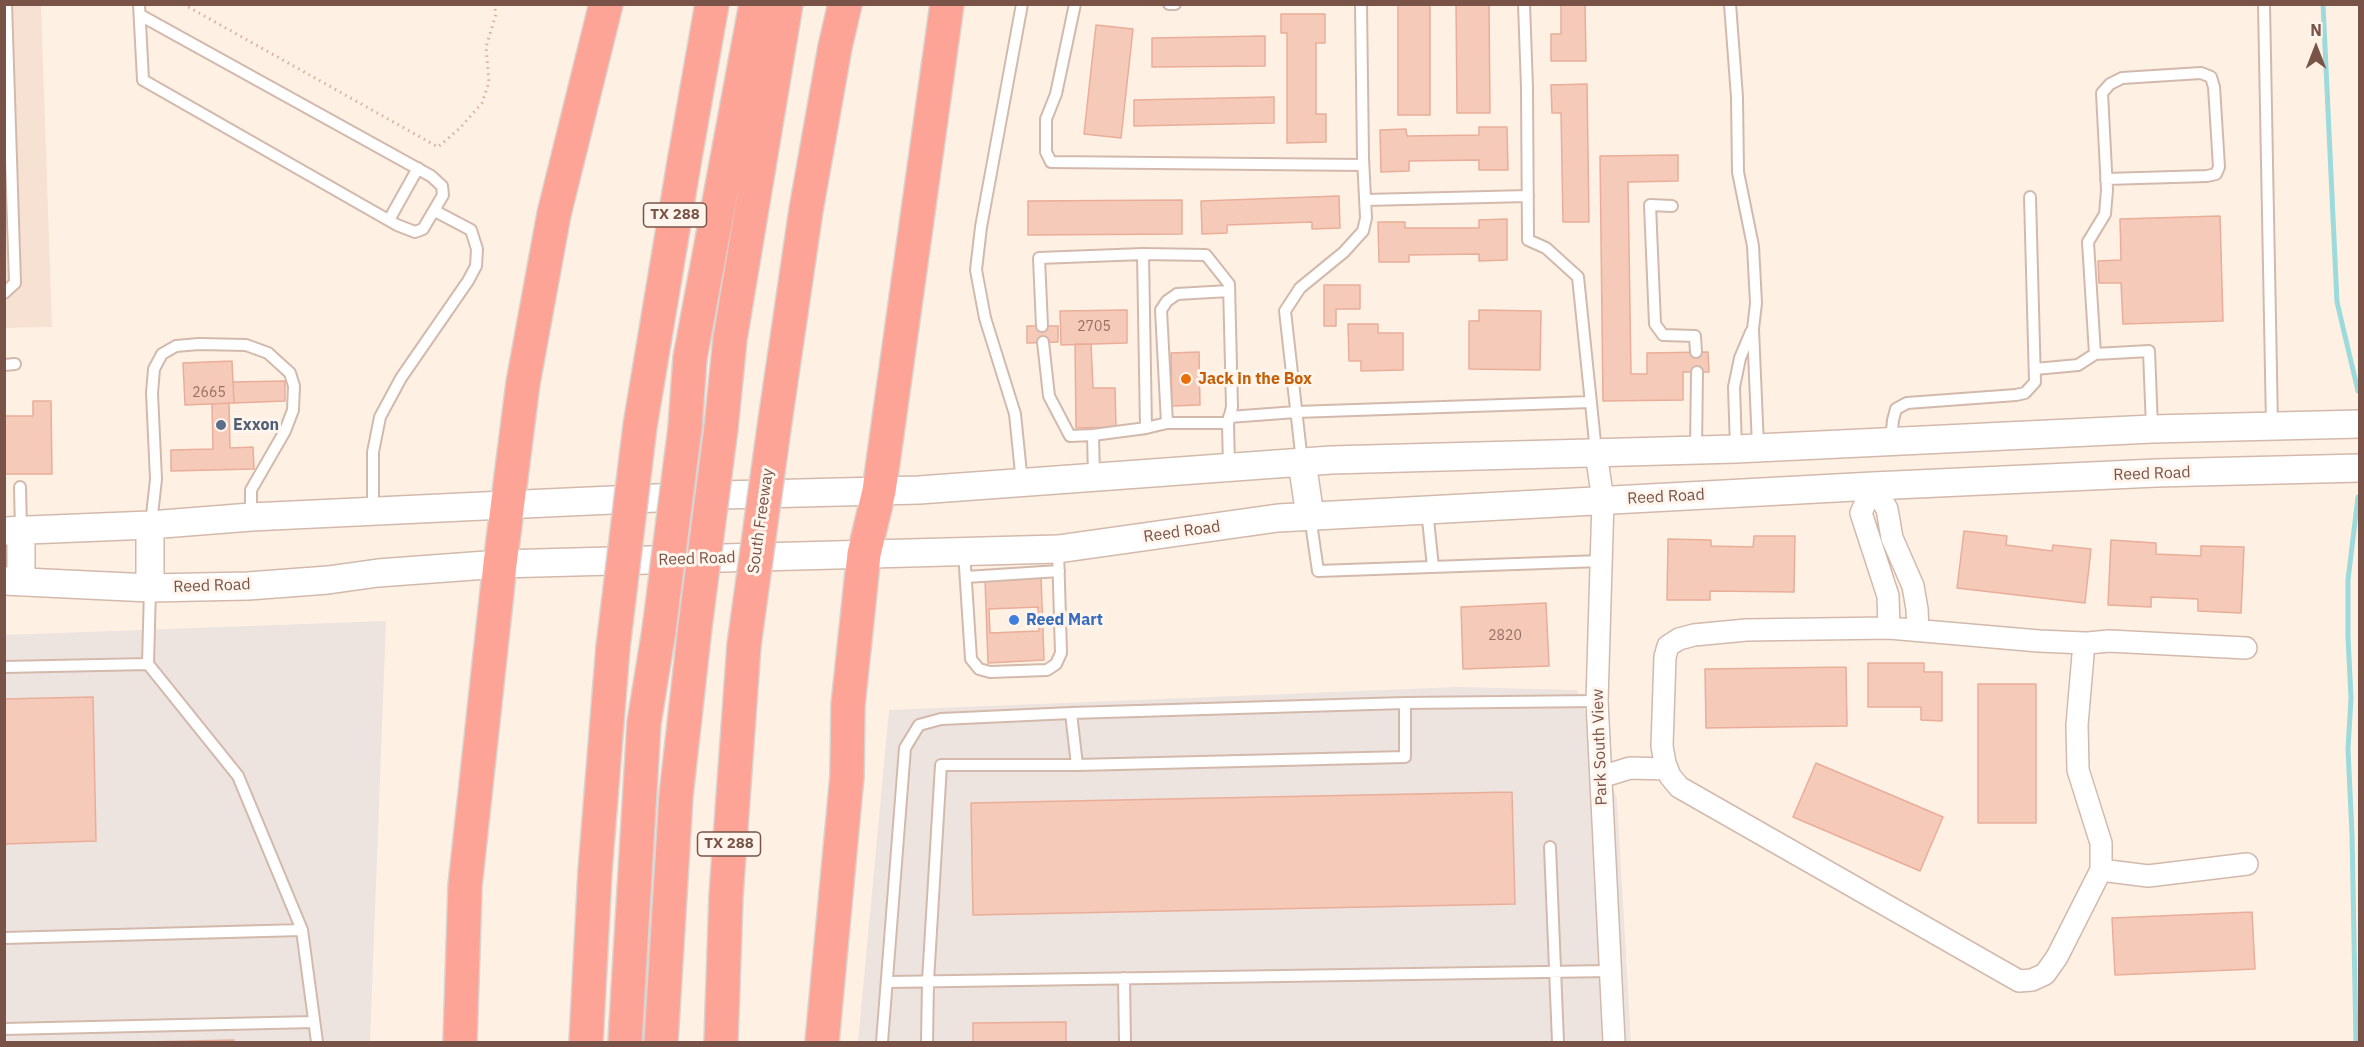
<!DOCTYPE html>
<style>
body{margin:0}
#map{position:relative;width:2364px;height:1047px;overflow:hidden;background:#fef1e4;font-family:"IBM Plex Sans",sans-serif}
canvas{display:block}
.frame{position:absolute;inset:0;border:6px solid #795347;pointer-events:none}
.north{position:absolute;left:2286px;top:18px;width:60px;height:60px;-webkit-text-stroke:4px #fff5ec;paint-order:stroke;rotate:0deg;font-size:16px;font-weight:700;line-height:24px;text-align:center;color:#795347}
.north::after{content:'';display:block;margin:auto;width:21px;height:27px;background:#795347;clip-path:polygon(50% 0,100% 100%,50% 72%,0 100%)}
</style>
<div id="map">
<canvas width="2364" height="1047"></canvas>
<div class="frame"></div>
<div class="north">N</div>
</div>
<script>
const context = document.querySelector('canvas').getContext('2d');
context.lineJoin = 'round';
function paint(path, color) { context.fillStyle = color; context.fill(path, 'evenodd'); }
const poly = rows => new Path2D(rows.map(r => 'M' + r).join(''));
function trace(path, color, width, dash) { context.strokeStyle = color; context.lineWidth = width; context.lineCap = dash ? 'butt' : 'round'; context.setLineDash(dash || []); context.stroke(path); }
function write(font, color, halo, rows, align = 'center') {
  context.font = font + ' "IBM Plex Sans",sans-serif'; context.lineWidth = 6; context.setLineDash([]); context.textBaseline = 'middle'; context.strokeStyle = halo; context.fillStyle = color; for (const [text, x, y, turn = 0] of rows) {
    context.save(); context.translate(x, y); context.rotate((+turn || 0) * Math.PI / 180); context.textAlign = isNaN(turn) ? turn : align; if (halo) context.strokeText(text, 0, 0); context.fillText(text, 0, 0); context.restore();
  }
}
paint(poly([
 [4,5,41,5,52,327,5,328]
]), '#f6e1d2');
paint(poly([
 [386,621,370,1042,5,1042,4,635],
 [1457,687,1577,690,1617,799,1631,1042,858,1042,889,710]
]), '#ede4df');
trace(poly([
 [2323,4,2337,302,2358,391],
 [2356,1042,2352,834,2348,749,2351,698,2348,637,2348,580,2358,497]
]), '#9cdadc', 5);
const building = poly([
 [1398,4,1430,4,1430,115,1398,115,1398,4],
 [1456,4,1489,4,1490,113,1457,113,1456,4],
 [1561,4,1585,4,1586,61,1551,61,1551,34,1561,34,1561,4],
 [1281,14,1325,14,1325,43,1316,43,1316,114,1326,114,1326,142,1287,143,1287,33,1281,33,1281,14],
 [1096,25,1133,29,1121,138,1084,134,1096,25],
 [1265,36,1265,66,1152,67,1152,38,1265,36],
 [1587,84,1589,222,1563,222,1561,113,1552,113,1551,85,1587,84],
 [1274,97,1274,123,1134,126,1134,100,1274,97],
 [1479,127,1507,127,1508,170,1479,170,1479,160,1409,161,1409,171,1381,172,1380,130,1406,129,1407,136,1479,135,1479,127],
 [1678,155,1678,181,1628,182,1631,374,1647,374,1647,353,1708,352,1709,372,1683,372,1683,400,1603,401,1600,156,1678,155],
 [1339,196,1340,228,1312,229,1312,222,1227,225,1227,233,1202,234,1201,201,1339,196],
 [1182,200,1182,234,1028,235,1028,201,1182,200],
 [2220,216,2223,321,2123,324,2121,283,2099,283,2098,261,2121,260,2120,219,2220,216],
 [1507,219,1507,260,1479,261,1479,254,1409,255,1409,262,1379,262,1378,222,1405,222,1405,228,1479,228,1479,220,1507,219],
 [1324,285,1360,285,1360,309,1336,309,1336,326,1324,326,1324,285],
 [1127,310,1127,343,1061,345,1060,311,1127,310],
 [1479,310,1541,311,1540,370,1469,369,1469,321,1479,321,1479,310],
 [1348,324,1378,324,1378,333,1403,333,1403,370,1361,371,1361,361,1349,361,1348,324],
 [1027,326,1058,326,1058,342,1027,343,1027,326],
 [1075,344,1091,344,1093,388,1115,388,1116,427,1076,428,1075,344],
 [1199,352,1200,405,1172,406,1171,353,1199,352],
 [232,361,234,403,185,405,183,363,232,361],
 [285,381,285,401,234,403,233,382,285,381],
 [33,401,51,401,52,474,4,474,4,416,33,416,33,401],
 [229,403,230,448,253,447,254,469,171,471,171,450,213,449,212,404,229,403],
 [1964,531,2007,536,2006,545,2052,551,2053,545,2091,549,2085,603,1957,588,1964,531],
 [1754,536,1795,536,1794,592,1710,591,1710,600,1667,600,1668,539,1711,540,1711,546,1753,547,1754,536],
 [2111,540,2156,543,2156,554,2201,556,2201,546,2244,547,2241,613,2198,611,2198,599,2151,597,2151,607,2108,605,2111,540],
 [1041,577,1044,660,988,663,985,579,1041,577],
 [1546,603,1549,666,1463,669,1461,607,1546,603],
 [1038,607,1039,631,990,633,989,609,1038,607],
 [1868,663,1924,663,1924,672,1942,672,1942,721,1921,720,1921,707,1868,707,1868,663],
 [1846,667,1847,726,1706,728,1705,669,1846,667],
 [1978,684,2036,684,2036,823,1978,823,1978,684],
 [93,697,96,841,4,844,4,699,93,697],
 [1816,763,1943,817,1920,871,1793,817,1816,763],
 [1512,792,1515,904,973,915,971,803,1512,792],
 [2252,912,2255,969,2115,975,2112,918,2252,912],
 [1066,1022,1066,1042,973,1042,973,1023,1066,1022],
 [234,1040,234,1042,143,1042,234,1040]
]);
paint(building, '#f5cab9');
trace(building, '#e9ad99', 1.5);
const service = poly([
 [139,4,143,80,397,225,415,232,423,229,443,195,442,186,431,176,140,15],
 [1022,4,981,227,976,270,985,318,1015,414,1022,483],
 [1075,4,1056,94,1046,119,1046,152,1051,162,1363,165],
 [1169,4,1175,4],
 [1524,4,1527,88,1528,240,1546,248,1578,277,1596,452],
 [1730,4,1737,97,1738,172,1753,246,1756,303,1753,329,1758,446],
 [2264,4,2272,425],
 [2106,179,2207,176,2216,174,2219,167,2214,87,2211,77,2201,73,2122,78,2110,84,2102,93,2107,190,2105,214,2088,242,2095,354,2149,351,2152,428],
 [1365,200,1528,196],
 [1672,206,1650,205,1655,324,1663,335,1695,336,1696,352],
 [389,220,418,168],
 [1143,254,1206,255,1229,284,1232,407,1228,423],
 [4,293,15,283,6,4],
 [1042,326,1039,258,1143,254,1146,428],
 [1043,342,1049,396,1070,436,1093,435],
 [4,365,15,364],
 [2035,369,2078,365,2095,354],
 [1229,417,1296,412,1591,402],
 [1167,423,1161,310,1167,301,1177,294,1229,291],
 [1891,441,1893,420,1896,409,1907,403,2016,395,2025,393,2035,382,2030,197],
 [1736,448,1734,387,1740,358,1751,332],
 [1696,449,1697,372],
 [1302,462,1285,311,1300,288,1344,252,1363,231,1366,218,1363,158,1361,4],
 [1094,477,1093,435,1146,428,1167,423,1228,423,1229,468],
 [20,487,21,530],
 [1427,510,1433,567],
 [373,511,373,452,380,417,401,378,468,281,476,266,477,249,471,230,435,211],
 [1310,516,1318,571,1601,561],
 [151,524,156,479,152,393,154,369,162,354,176,346,199,344,246,345,268,353,290,373,294,386,293,410,285,431,251,490,251,517],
 [964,552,971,659,979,669,990,672,1047,670,1056,664,1061,653,1058,550],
 [966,577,1059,571],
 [150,588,148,664,238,776,302,930],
 [4,667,148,664],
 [1071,713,1077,765,1405,757,1405,703],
 [1550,847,1558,1042],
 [4,938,302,930,317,1042],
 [1124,978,1125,1042],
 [888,982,1610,971],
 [4,1029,314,1022],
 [882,1042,905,748,919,725,941,719,1071,713,1405,703,1597,701],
 [927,1042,928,981,941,765,1077,765]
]);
const minor = poly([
 [1596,453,1603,500,1597,701,1614,1042],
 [1873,486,1887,509,1892,538,1913,586,1917,609,1918,630],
 [1873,486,1861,513,1888,596,1889,628],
 [2084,643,2077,725,2078,770,2101,843,2101,870,2057,957,2045,974,2032,980,2019,981,1679,787,1670,776,1665,763,1662,746,1665,657,1668,646,1679,639,1694,635,1746,630,1889,628,2039,641,2084,643,2088,643,2109,641,2246,648],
 [1601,777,1630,768,1667,769],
 [2101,870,2148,876,2247,864]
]);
const tertiary = poly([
 [1302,462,1310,516],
 [150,525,150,588],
 [4,531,150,525,251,517,546,503,722,495,919,490,1331,460,1736,449,2152,429,2360,424],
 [4,581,150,588,248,586,328,580,378,573,500,564,1058,549,1278,518,1873,486,2156,473,2360,468],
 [21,582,21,530]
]);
const motorway = poly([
 [775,421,806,210,835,47,845,4],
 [640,426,684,163,712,4],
 [685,428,690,358,756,4],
 [721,428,730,339,786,4],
 [460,1042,465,886,500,564,523,383,554,214,606,4],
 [586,1042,595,871,613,647],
 [625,1042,644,723,659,630],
 [661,1042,676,796,695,627],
 [721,1042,726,896,744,645],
 [822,1042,847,776,848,705,864,554,879,491,947,4]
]);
trace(service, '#d3b9ac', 14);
trace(minor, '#d3b9ac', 24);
trace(tertiary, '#d3b9ac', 30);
trace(motorway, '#dcd2cf', 36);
trace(poly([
 [183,4,438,147,460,128,482,103,489,82,486,47,496,14,494,4]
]), '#dbad9c', 3, [1.5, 4.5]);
trace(service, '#fff', 10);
trace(minor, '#fff', 21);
trace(tertiary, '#fff', 27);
trace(motorway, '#fda496', 33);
const motorwayBridge = poly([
 [695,627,721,428],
 [659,630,685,428],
 [744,645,775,421],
 [613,647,640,426]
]);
trace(motorwayBridge, '#dcd2cf', 36, []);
trace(motorwayBridge, '#fda496', 33);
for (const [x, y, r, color] of [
 [1186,379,6,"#e8710a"],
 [221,425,6,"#5c6f8a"],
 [1014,620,6,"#3f7fe0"]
]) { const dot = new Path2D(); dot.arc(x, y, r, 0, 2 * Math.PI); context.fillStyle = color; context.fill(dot); trace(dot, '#fff5ec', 2); }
write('14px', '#987164', null, [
 ["2705",1094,327],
 ["2665",209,393],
 ["2820",1505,636]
]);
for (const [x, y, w] of [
 [675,215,63],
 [729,844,63]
]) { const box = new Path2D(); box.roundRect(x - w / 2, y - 12, w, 24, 4.5); context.fillStyle = '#fff5ec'; context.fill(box); trace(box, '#795347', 1.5); }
write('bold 15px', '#795347', null, [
 ["TX 288",675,215],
 ["TX 288",729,844]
]);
write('bold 16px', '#c56008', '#fff5ec', [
 ["Jack in the Box",1198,379]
], 'left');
write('bold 16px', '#4e5e75', '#fff5ec', [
 ["Exxon",233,425]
], 'left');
write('16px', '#795347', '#fff5ec', [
 ["Reed Road",2152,474,-2],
 ["Reed Road",1666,497,-3],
 ["South Freeway",761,521,-82],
 ["Reed Road",1182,532,-8],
 ["Reed Road",697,559,-2],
 ["Reed Road",212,586,-2],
 ["Park South View",1600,747,-92]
]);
write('bold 16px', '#366cbe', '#fff5ec', [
 ["Reed Mart",1026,620]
], 'left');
</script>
